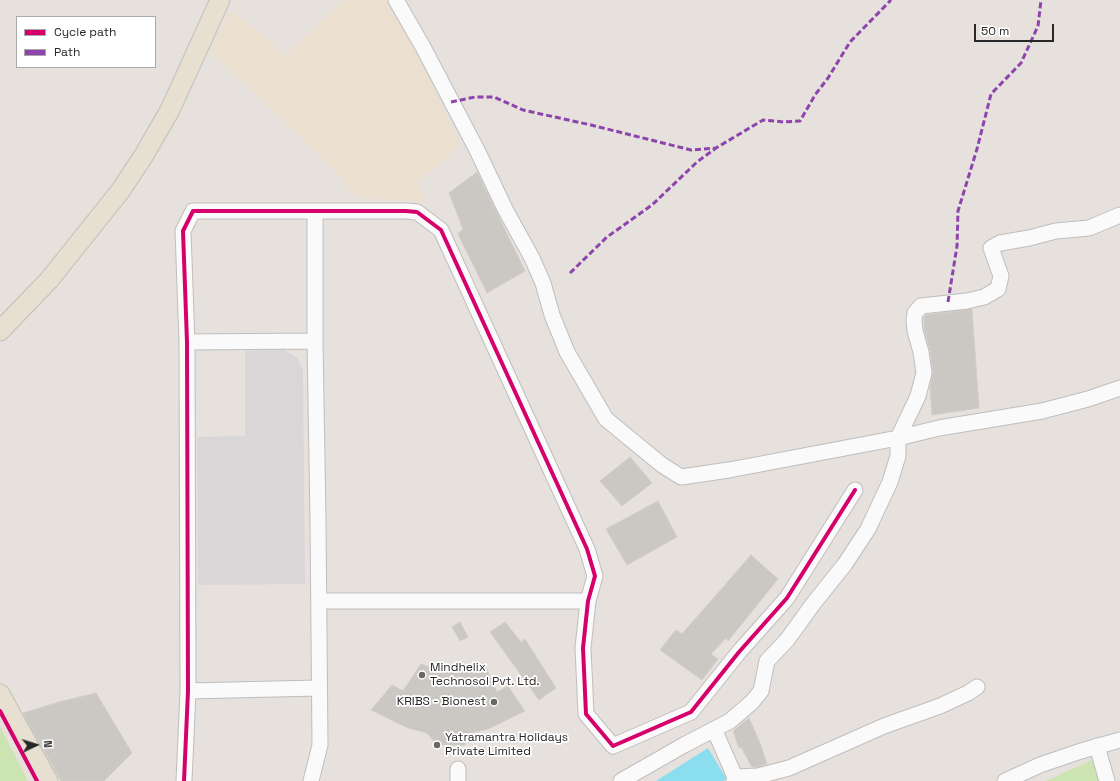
<!DOCTYPE html>
<style>
body{margin:0}
#map{position:relative;width:1120px;height:781px;overflow:hidden;background:#e6e1dc;font-family:"Space Grotesk",sans-serif}
canvas{display:block}
.legend{position:absolute;left:16px;top:16px;width:140px;height:52px;box-sizing:border-box;background:#fff;border:1px solid #a9a9a9;margin:0;padding:5px 7px;list-style:none;font-size:12px;color:#272727}
.legend li{display:flex;align-items:center;gap:8px;height:20px}
.legend b{width:20px;border:1px solid #a9a9a9}
.north{position:absolute;left:16px;top:725px;width:40px;height:40px;-webkit-text-stroke:3px #fff;paint-order:stroke;rotate:86deg;font-size:11px;font-weight:700;line-height:16px;text-align:center;color:#272727}
.north::after{content:'';display:block;margin:auto;width:14px;height:18px;background:#272727;clip-path:polygon(50% 0,100% 100%,50% 72%,0 100%)}
.scale{position:absolute;left:974px;top:24px;width:80px;height:18px;box-sizing:border-box;border:2px solid #272727;border-top:0;padding-left:5px;font-size:12px;line-height:14px;white-space:nowrap;color:#272727;-webkit-text-stroke:3px #fff;paint-order:stroke}
</style>
<div id="map">
<canvas width="1120" height="781"></canvas>
<ul class="legend">
<li><b style="height:5px;background:#d6006c"></b>Cycle path</li>
<li><b style="height:5px;background:#8e44ad"></b>Path</li>
</ul>
<div class="north">N</div>
<div class="scale">50 m</div>
</div>
<script>
const context = document.querySelector('canvas').getContext('2d');
context.lineJoin = 'round';
function paint(path, color) { context.fillStyle = color; context.fill(path, 'evenodd'); }
const poly = rows => new Path2D(rows.map(r => 'M' + r).join(''));
function trace(path, color, width, dash) { context.strokeStyle = color; context.lineWidth = width; context.lineCap = dash ? 'butt' : 'round'; context.setLineDash(dash || []); context.stroke(path); }
function write(font, color, halo, rows, align = 'center') {
  context.font = font + ' "Space Grotesk",sans-serif'; context.lineWidth = 3.5; context.setLineDash([]); context.textBaseline = 'middle'; context.strokeStyle = halo; context.fillStyle = color; for (const [text, x, y, turn = 0] of rows) {
    context.save(); context.translate(x, y); context.rotate((+turn || 0) * Math.PI / 180); context.textAlign = isNaN(turn) ? turn : align; if (halo) context.strokeText(text, 0, 0); context.fillText(text, 0, 0); context.restore();
  }
}
paint(poly([
 [285,350,297,358,303,369,305,584,198,585,197,437,245,436,245,351]
]), '#d9d6d8');
paint(poly([
 [344,0,388,0,431,80,460,146,417,183,427,202,356,198,334,170,209,50,231,10,286,55]
]), '#ebdfcf');
paint(poly([
 [0,726,28,781,0,781],
 [1094,759,1100,781,1046,781]
]), '#cbe4b2');
paint(poly([
 [708,748,726,778,724,781,656,781]
]), '#8adeee');
const building = poly([
 [477,172,525,271,487,293,458,234,463,229,449,193,477,172],
 [972,309,979,408,932,415,930,387,933,372,930,350,924,329,924,317,926,315,972,309],
 [630,457,652,483,622,506,600,481,630,457],
 [658,501,677,537,627,565,606,529,658,501],
 [751,555,778,579,728,641,726,638,711,654,718,659,702,680,660,650,676,630,682,634,751,555],
 [460,622,468,637,460,641,452,627,460,622],
 [505,622,521,642,525,639,556,688,539,700,490,632,505,622],
 [484,663,497,692,508,686,525,711,488,729,466,734,465,745,437,745,427,733,408,728,371,710,392,685,403,691,421,664,434,669,451,672,468,670,484,663],
 [96,693,132,753,104,781,61,781,23,713,59,702,96,693],
 [749,718,760,743,767,764,757,767,752,767,741,747,739,748,733,731,749,718]
]);
paint(building, '#cbc7c3');
trace(building, '#d1cdc8', 1);
const minor = poly([
 [396,0,423,47,477,150,505,209,532,258,543,283,552,315,567,352,606,419,662,465,681,477,729,470,898,438,939,428,1042,411,1088,399,1120,388],
 [187,342,315,341],
 [319,601,588,601],
 [188,691,319,688],
 [714,729,735,777,734,781],
 [1097,746,1107,781],
 [458,769,458,781],
 [735,777,758,776,789,768,884,726,940,706,968,693,977,687],
 [184,781,188,691,187,342,183,231,193,211,406,211,417,212,441,230,587,549,595,576,588,601,583,648,586,714,613,746,691,712,739,652,787,598,855,490],
 [311,781,320,745,318,520,315,341,315,211],
 [621,781,684,745,730,721,752,702,761,691,767,661,787,640,813,604,845,564,868,529,890,482,898,456,898,438,918,396,924,373,921,352,915,331,914,320,915,313,921,306,967,301,984,297,998,289,1001,276,991,248,1000,243,1029,238,1056,231,1089,228,1120,215],
 [1005,781,1040,765,1081,751,1120,740]
]);
const major = poly([
 [0,331,49,280,121,190,144,155,170,110,220,0],
 [0,694,48,781]
]);
trace(minor, '#bfbebe', 17);
trace(major, '#bfbdbb', 21);
trace(minor, '#fbfafa', 15);
trace(major, '#e7dfd0', 19);
trace(poly([
 [451,102,475,97,494,97,523,110,591,125,691,150,716,148,763,120,784,122,800,121,815,95,828,78,850,42,891,0],
 [570,273,607,237,652,205,697,162,716,148],
 [948,302,957,246,958,211,977,149,991,94,1021,63,1038,26,1041,0]
]), '#8e44ad', 3, [6, 3]);
trace(poly([
 [0,711,37,781],
 [184,781,188,691,187,342,183,231,193,211,406,211,417,212,441,230,587,549,595,576,588,601,583,648,586,714,613,746,691,712,739,652,787,598,855,490]
]), '#d6006c', 4);
for (const [x, y, r, color] of [
 [422,675,4,"#6a6866"],
 [494,702,4,"#6a6866"],
 [437,745,4,"#6a6866"]
]) { const dot = new Path2D(); dot.arc(x, y, r, 0, 2 * Math.PI); context.fillStyle = color; context.fill(dot); trace(dot, '#fff', 1.5); }
write('12px', '#272727', '#fff', [
 ["Mindhelix",430,668],
 ["Technosol Pvt. Ltd.",430,682],
 ["KRIBS - Bionest",486,702,"right"],
 ["Yatramantra Holidays",445,738],
 ["Private Limited",445,752]
], 'left');
</script>
